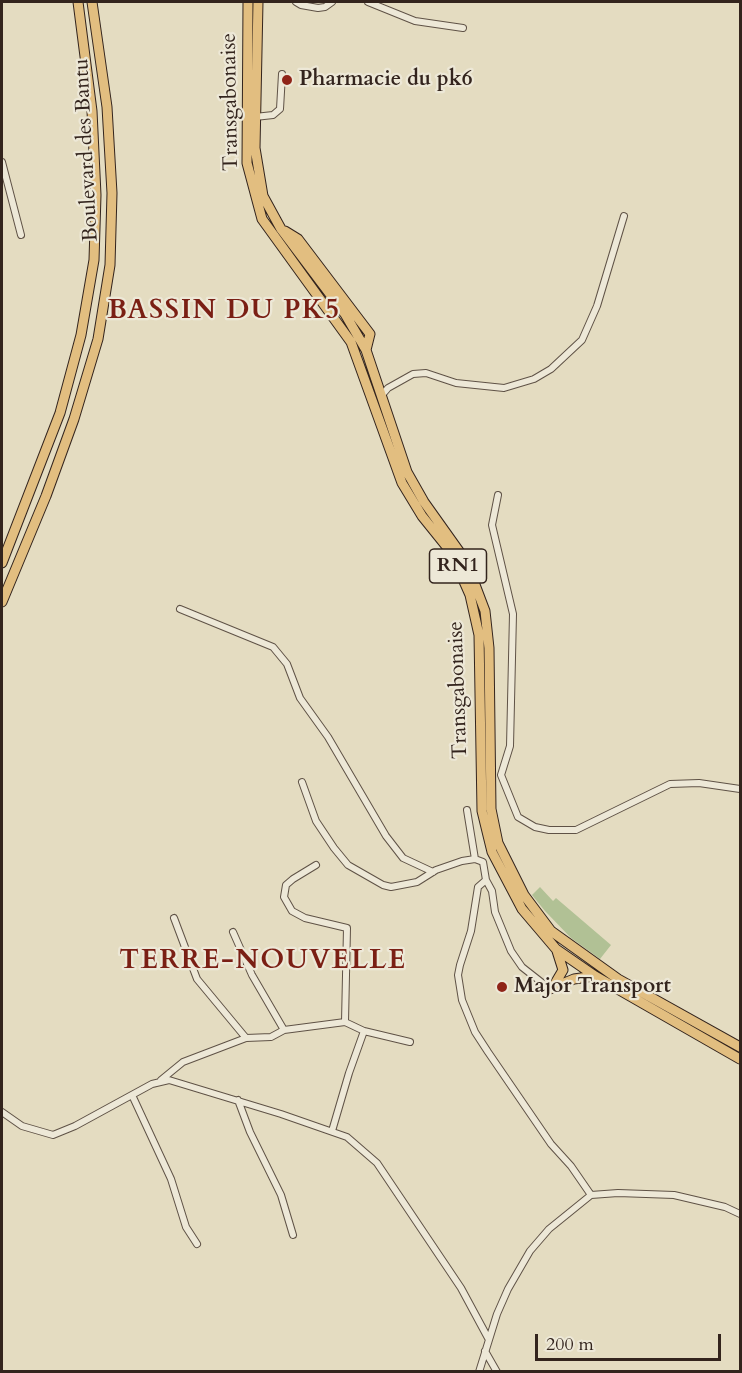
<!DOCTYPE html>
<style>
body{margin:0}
#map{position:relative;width:742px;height:1373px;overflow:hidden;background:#e4dcc1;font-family:Cardo,serif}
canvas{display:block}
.frame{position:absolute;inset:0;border:3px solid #33241d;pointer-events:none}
.scale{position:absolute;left:535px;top:1334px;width:186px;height:27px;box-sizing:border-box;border:3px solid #33241d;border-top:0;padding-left:8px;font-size:18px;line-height:21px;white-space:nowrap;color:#33241d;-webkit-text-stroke:4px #ede8d7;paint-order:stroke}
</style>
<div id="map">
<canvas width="742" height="1373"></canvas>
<div class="frame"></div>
<div class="scale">200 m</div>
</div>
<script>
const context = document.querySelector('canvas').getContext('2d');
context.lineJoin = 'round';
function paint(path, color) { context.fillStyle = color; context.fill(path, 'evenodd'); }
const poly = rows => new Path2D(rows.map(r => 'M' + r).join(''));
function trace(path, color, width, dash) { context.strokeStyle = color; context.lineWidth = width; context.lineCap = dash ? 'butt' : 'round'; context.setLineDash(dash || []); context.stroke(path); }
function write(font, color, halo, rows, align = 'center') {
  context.font = font + ' Cardo,serif'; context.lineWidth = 4.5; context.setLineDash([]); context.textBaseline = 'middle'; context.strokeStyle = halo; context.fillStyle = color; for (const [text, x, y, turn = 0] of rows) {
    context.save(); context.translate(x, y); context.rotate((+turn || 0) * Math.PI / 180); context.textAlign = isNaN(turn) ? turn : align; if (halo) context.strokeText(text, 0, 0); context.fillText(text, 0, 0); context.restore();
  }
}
paint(poly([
 [540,887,553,901,556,898,611,945,600,959,571,938,545,911,532,895]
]), '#b1c195');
const minor = poly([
 [296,2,301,5,318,8,325,7,332,2],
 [368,2,415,21,463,28],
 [255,117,273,115,280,109,282,74],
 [2,162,21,235],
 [382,395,388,388,413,374,426,373,456,383,504,388,534,379,551,369,582,340,597,306,624,216],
 [498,495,492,525,513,614,510,746,501,775,518,817,535,827,549,830,576,830,670,784,699,783,740,789],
 [180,609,273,647,287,664,300,698,328,737,386,836,403,858,433,872],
 [302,782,316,821,334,848,348,865,383,885,391,887,417,882,436,870,462,861,475,859,483,862,486,880,492,891,495,912,511,951,522,967,550,989],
 [467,810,475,859],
 [174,918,197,979,246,1038],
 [233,932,252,975,284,1030],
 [345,1022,364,1031,410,1042],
 [161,1080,183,1062,246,1038,271,1037,284,1030,345,1022,347,928,305,918,292,911,284,897,286,885,293,879,316,865],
 [132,1095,171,1179,186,1227,197,1244],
 [238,1100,250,1132,281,1195,293,1235],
 [2,1112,22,1126,53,1135,75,1126,152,1084,169,1080,281,1114,347,1137,377,1163,461,1288,488,1338],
 [332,1131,349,1073,364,1031],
 [591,1195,618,1193,674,1195,725,1207,740,1214],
 [485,1351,497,1372],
 [479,1372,497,1314,508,1289,530,1251,549,1229,591,1195,571,1166,551,1144,488,1052,475,1032,462,1000,458,975,460,965,471,931,478,887,486,880]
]);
const trunk = poly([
 [248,2,247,163,262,219,351,342,402,483,422,516,451,552,470,595,479,635,482,811,492,852,522,909,556,949,595,976,740,1059],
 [258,2,255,148,263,196,281,229,345,314,366,350,407,472,424,502,466,561,485,611,489,648,491,809,498,843,524,895,551,931,618,979,740,1047],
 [285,231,298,239,370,334,366,350],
 [2,563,60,413,81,335,94,260,96,195,92,111,78,2],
 [2,602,46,496,74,419,98,339,110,265,112,193,107,107,92,2],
 [553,987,563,970,557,951],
 [550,989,574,979,595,976]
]);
trace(minor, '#5f5246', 8);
trace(trunk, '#33241d', 11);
trace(minor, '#ede8d7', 6);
trace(trunk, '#e2be80', 9);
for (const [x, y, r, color] of [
 [287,80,6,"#8f2418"],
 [502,987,6,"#8f2418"]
]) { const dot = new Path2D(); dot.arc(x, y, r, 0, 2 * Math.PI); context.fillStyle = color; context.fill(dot); trace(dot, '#ede8d7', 2); }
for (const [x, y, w] of [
 [458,566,57]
]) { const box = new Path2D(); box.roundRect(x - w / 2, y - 17, w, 34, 4.5); context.fillStyle = '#ede8d7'; context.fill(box); trace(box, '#33241d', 1.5); }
write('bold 20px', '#33241d', null, [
 ["RN1",458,566]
]);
write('bold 21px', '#33241d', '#ede8d7', [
 ["Pharmacie du pk6",299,80],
 ["Major Transport",514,987]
], 'left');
write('21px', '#33241d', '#ede8d7', [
 ["Transgabonaise",231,102,-91],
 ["Boulevard des Bantu",87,150,-93],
 ["Transgabonaise",459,690,-92]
]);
context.letterSpacing = '1.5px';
write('bold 27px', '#7a1f14', '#ede8d7', [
 ["BASSIN DU PK5",224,312],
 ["TERRE-NOUVELLE",263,962]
]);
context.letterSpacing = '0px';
</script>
